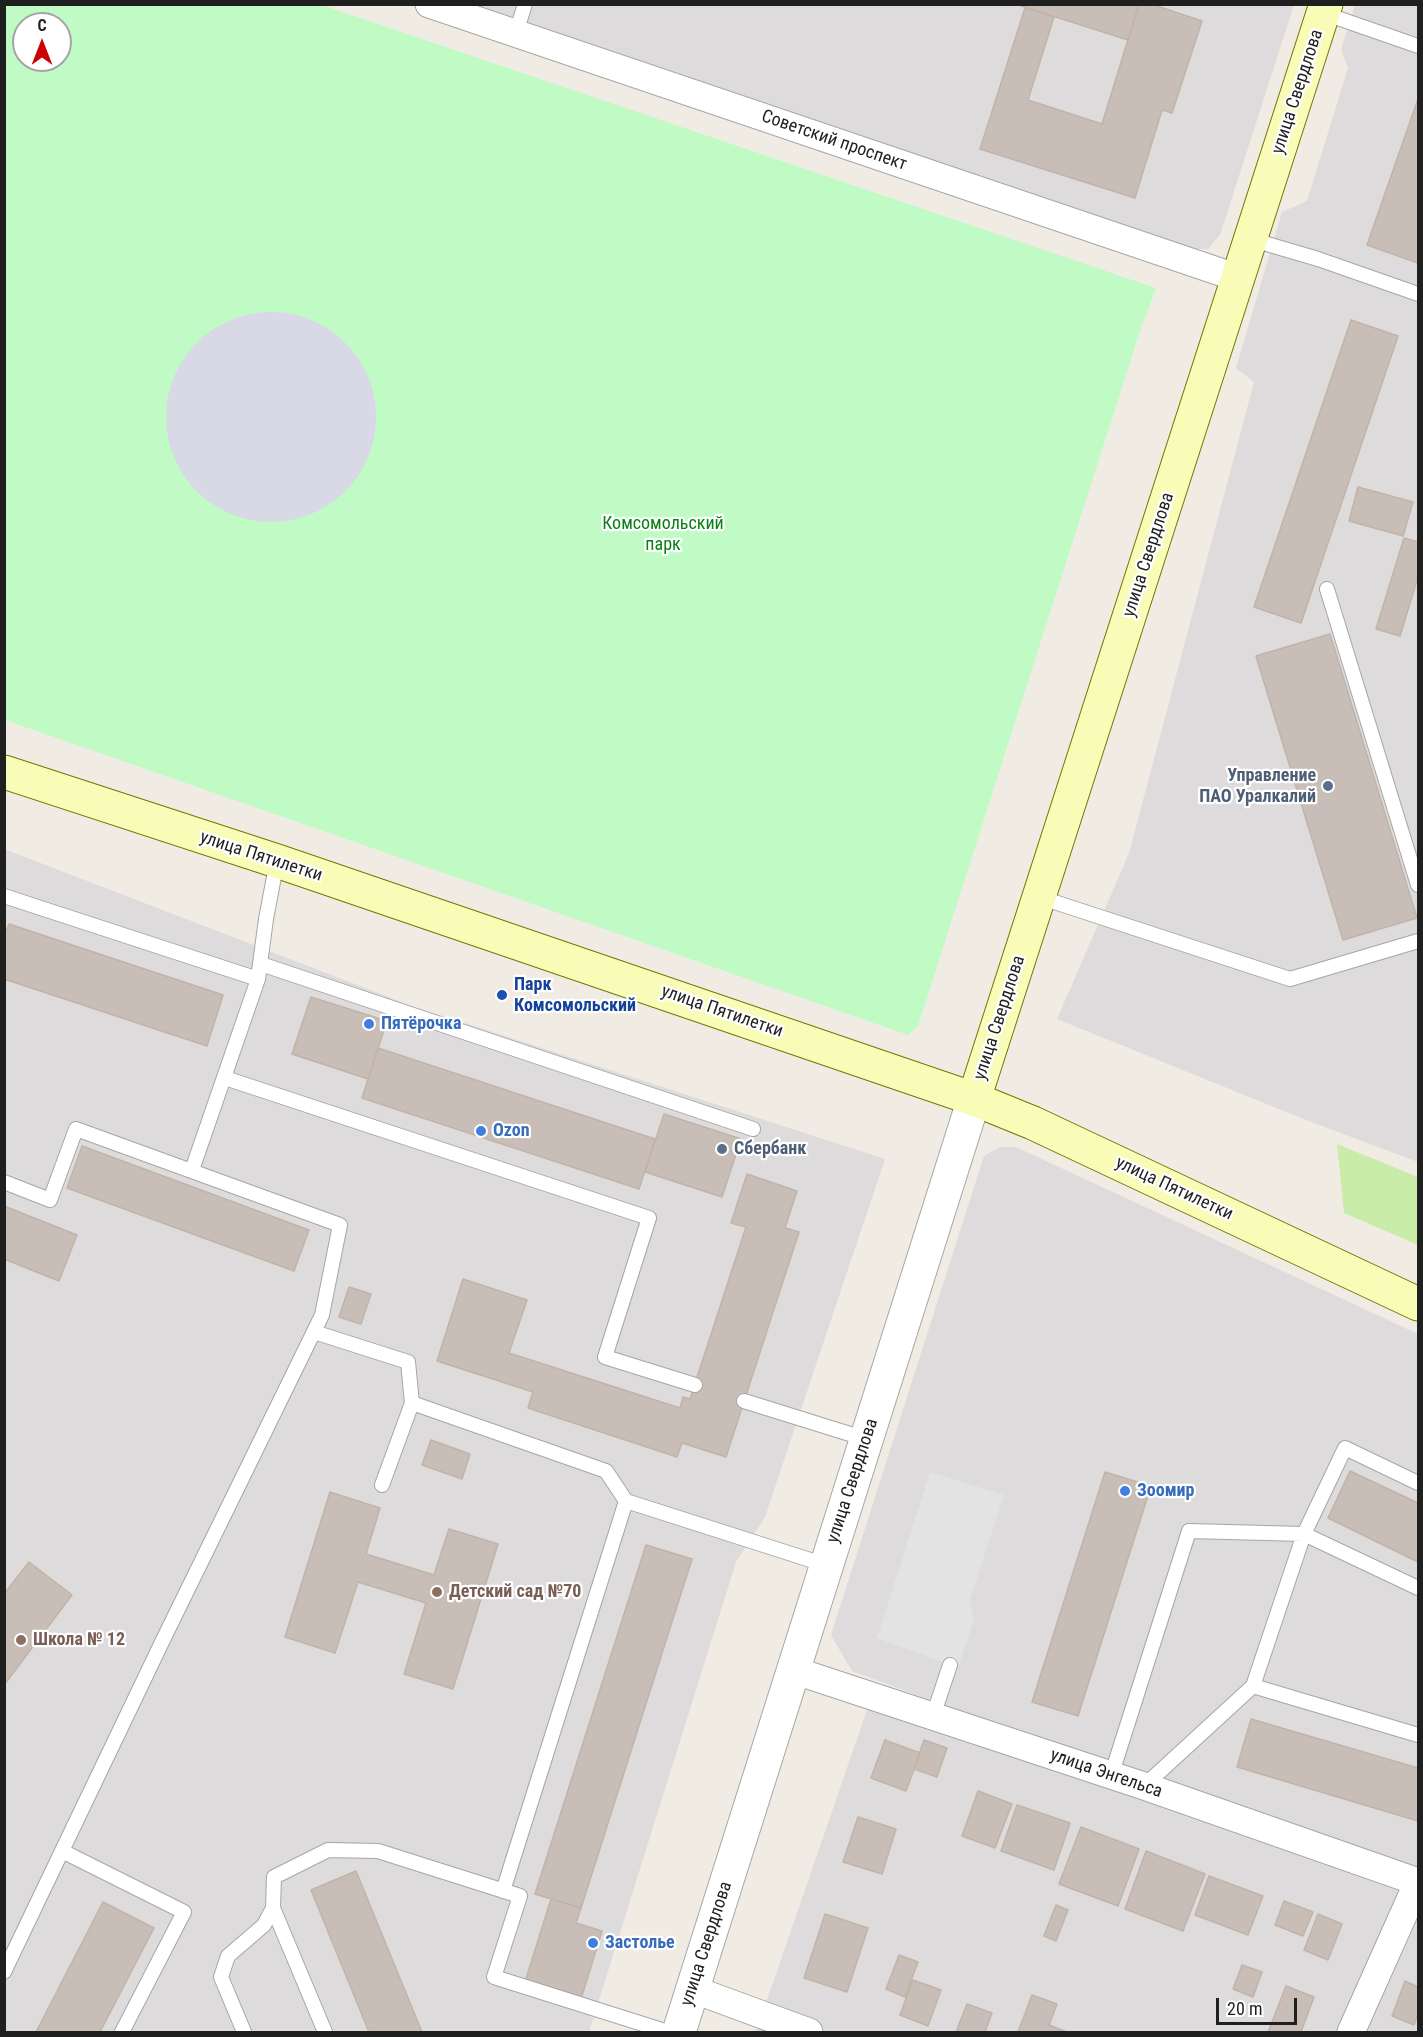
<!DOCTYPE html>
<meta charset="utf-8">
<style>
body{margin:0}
#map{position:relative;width:1423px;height:2037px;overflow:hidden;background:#f0ece4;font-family:"Roboto Condensed",sans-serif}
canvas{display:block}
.frame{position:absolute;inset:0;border:6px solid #1f1f1f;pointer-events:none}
.north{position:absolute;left:12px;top:12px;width:60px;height:60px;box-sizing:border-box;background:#fff;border:2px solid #a5a5a5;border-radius:50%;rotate:0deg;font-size:16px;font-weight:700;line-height:24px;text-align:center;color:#1f1f1f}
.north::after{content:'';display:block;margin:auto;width:21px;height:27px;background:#cd0100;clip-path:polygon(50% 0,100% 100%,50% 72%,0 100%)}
.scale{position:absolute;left:1216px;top:1998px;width:81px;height:27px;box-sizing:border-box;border:3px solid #1f1f1f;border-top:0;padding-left:8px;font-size:18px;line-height:21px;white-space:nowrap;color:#1f1f1f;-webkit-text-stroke:4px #fff;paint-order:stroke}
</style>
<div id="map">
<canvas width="1423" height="2037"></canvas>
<div class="frame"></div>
<div class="north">С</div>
<div class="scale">20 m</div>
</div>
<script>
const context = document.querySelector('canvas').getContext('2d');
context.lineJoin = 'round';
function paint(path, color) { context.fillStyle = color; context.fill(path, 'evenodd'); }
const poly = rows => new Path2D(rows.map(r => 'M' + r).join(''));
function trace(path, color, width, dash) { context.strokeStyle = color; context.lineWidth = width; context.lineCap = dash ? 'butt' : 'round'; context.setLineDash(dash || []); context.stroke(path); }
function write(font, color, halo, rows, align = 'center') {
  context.font = font + ' "Roboto Condensed",sans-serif'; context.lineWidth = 4.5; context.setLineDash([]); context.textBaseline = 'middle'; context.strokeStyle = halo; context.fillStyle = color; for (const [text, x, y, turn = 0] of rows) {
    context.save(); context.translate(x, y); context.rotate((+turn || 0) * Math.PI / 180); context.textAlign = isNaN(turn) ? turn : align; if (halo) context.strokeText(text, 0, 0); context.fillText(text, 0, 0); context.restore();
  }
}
paint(poly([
 [453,5,1294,5,1220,235,1208,249,1187,249],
 [1355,5,1418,5,1418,1162,1301,1118,1057,1019,1129,853,1254,382,1236,368,1282,212,1307,201,1348,68,1341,49],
 [4,849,412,1006,885,1159,765,1517,736,1562,589,2032,5,2032],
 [1000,1147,1016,1147,1418,1334,1418,1882,852,1671,831,1635,984,1156],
 [869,1704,1418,1898,1418,2032,756,2032]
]), '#dddbdb');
paint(poly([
 [1337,1144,1418,1177,1418,1245,1344,1213]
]), '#c9eca8');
paint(poly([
 [5,5,322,5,1156,288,1141,328,918,1026,908,1035,5,720],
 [24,24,60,24,60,60,24,60]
]), '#c0fbc5');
paint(poly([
 [930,1472,1004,1495,970,1600,974,1620,958,1668,877,1638]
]), '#e3e3e3');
paint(poly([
 '166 417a105 105 0 1 1 210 0a105 105 0 1 1-210 0Z'
]), '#d9d8e6');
const building = poly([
 [1015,4,1139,4,1128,40,1015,4],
 [1139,4,1151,4,1202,21,1172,113,1162,110,1135,198,980,149,1025,8,1054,17,1028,100,1102,124,1139,4],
 [1418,99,1418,263,1367,245,1418,99],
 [1351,320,1398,336,1301,623,1254,607,1351,320],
 [1358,487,1413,502,1403,536,1349,521,1358,487],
 [1404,538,1418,542,1418,577,1400,636,1376,629,1404,538],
 [1330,634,1417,918,1343,940,1256,656,1330,634],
 [9,924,223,995,207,1046,4,979,4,937,9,924],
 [311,997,387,1021,368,1079,292,1054,311,997],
 [378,1048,655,1139,639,1189,362,1098,378,1048],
 [664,1114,741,1139,722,1197,645,1172,664,1114],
 [82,1146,309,1230,294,1271,67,1188,82,1146],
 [747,1174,797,1191,785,1228,799,1232,726,1457,682,1443,677,1457,528,1408,533,1392,437,1361,463,1279,527,1300,509,1353,680,1408,683,1397,690,1399,746,1227,731,1223,747,1174],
 [4,1206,77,1235,59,1281,4,1259,4,1206],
 [349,1287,371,1294,361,1324,339,1317,349,1287],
 [431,1440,470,1454,462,1479,422,1465,431,1440],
 [1350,1471,1418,1503,1418,1562,1328,1518,1350,1471],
 [1105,1472,1151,1486,1078,1716,1032,1702,1105,1472],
 [330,1492,380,1508,366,1554,434,1575,449,1529,498,1544,453,1689,404,1674,426,1603,358,1582,335,1653,285,1637,330,1492],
 [646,1545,692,1559,581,1908,535,1894,646,1545],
 [29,1562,72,1595,4,1685,4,1594,29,1562],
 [1251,1719,1418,1768,1418,1821,1237,1767,1251,1719],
 [885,1740,920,1753,906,1791,871,1778,885,1740],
 [924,1740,947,1748,937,1777,914,1769,924,1740],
 [978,1791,1012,1804,995,1848,962,1836,978,1791],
 [1017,1805,1070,1823,1054,1870,1001,1851,1017,1805],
 [858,1817,896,1829,882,1874,843,1862,858,1817],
 [1081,1827,1139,1849,1118,1906,1059,1884,1081,1827],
 [1146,1851,1205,1874,1183,1931,1125,1909,1146,1851],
 [356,1871,422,2032,369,2032,311,1890,356,1871],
 [1209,1876,1263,1896,1248,1935,1195,1915,1209,1876],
 [551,1899,581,1908,576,1923,602,1931,581,1999,525,1982,551,1899],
 [1284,1901,1313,1912,1303,1936,1275,1925,1284,1901],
 [103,1902,154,1928,100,2032,36,2032,103,1902],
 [1056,1905,1068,1910,1056,1941,1044,1936,1056,1905],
 [825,1914,868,1928,847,1992,804,1978,825,1914],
 [1318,1914,1342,1924,1328,1960,1304,1950,1318,1914],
 [899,1955,918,1962,905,1997,886,1989,899,1955],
 [1242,1965,1262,1972,1253,1997,1233,1989,1242,1965],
 [913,1980,941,1990,928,2026,900,2015,913,1980],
 [1405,1981,1418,1987,1418,2014,1414,2025,1392,2016,1405,1981],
 [1286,1986,1314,1997,1301,2032,1268,2032,1286,1986],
 [1032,1995,1057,2004,1049,2025,1067,2032,1018,2032,1032,1995],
 [967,2004,992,2013,985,2032,956,2032,967,2004]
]);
paint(building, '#c8beb7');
trace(building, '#c2b3a6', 1.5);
const service = poly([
 [1323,13,1418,46],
 [516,33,525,4],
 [1250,239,1318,259,1418,294],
 [1327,589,1418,885],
 [4,896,258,979],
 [1039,897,1290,979,1418,941],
 [261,964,753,1129],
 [225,1078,649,1218,605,1357,695,1385],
 [192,1170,258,979,266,919,277,861],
 [4,1182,50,1200,76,1129,340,1225,322,1315,162,1642,4,1972],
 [314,1332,408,1362,412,1403,606,1471,626,1501,826,1565],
 [744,1401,866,1439],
 [382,1485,412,1403],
 [1253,1686,1418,1735],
 [933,1716,950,1665],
 [1111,1776,1189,1531,1304,1534,1345,1448,1418,1483],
 [1144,1786,1253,1686,1304,1534,1418,1588],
 [62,1851,184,1912,122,2032],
 [503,1891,626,1501],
 [273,1908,325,2032],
 [244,2032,221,1977,228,1956,264,1925,273,1908,274,1877,328,1850,378,1851,520,1896,494,1977,668,2032]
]);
const minor = poly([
 [429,4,1238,278],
 [793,1670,1144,1786,1418,1882],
 [692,1989,809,2032],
 [1351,2032,1418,1882]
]);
const tertiary = poly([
 [679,2032,974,1099]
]);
const secondary = poly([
 [4,772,277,861,974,1099,1033,1123,1418,1304],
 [974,1099,1326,4]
]);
trace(service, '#a6a6a6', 16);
trace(minor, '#a6a6a6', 29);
trace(tertiary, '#a6a6a6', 35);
trace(secondary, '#6d7a01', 35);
trace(service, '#fff', 14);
trace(minor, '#fff', 27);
trace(tertiary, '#fff', 33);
trace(secondary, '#f8fcb6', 33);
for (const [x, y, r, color] of [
 [1328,786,6,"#5c6f8a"],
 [502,995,6,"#1a4fb4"],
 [369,1024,6,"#3f7fe0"],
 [481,1131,6,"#3f7fe0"],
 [722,1149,6,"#5c6f8a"],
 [1125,1491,6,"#3f7fe0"],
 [437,1592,6,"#8d6e63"],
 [21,1640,6,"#8d6e63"],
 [593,1943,6,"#3f7fe0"]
]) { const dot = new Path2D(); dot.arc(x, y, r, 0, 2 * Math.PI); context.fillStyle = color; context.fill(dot); trace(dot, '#fff', 2); }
write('18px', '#1f1f1f', '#fff', [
 ["улица Свердлова",1298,92,-72],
 ["Советский проспект",834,141,19],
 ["улица Свердлова",1149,555,-72],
 ["улица Пятилетки",261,857,18],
 ["улица Пятилетки",722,1012,19],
 ["улица Свердлова",1000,1018,-72],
 ["улица Пятилетки",1174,1189,25],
 ["улица Свердлова",853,1481,-72],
 ["улица Энгельса",1106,1774,19],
 ["улица Свердлова",707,1944,-72]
]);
write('18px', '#078212', '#fff', [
 ["Комсомольский",663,524],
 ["парк",663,545]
]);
write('bold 18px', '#4e5e75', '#fff', [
 ["Управление",1316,776],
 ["ПАО Уралкалий",1316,797],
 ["Сбербанк",734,1149,"left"]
], 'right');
write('bold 18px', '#164399', '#fff', [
 ["Парк",514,985],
 ["Комсомольский",514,1006]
], 'left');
write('bold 18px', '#366cbe', '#fff', [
 ["Пятёрочка",381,1024],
 ["Ozon",493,1131],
 ["Зоомир",1137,1491],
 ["Застолье",605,1943]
], 'left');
write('bold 18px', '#785e54', '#fff', [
 ["Детский сад №70",449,1592],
 ["Школа № 12",33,1640]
], 'left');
</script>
